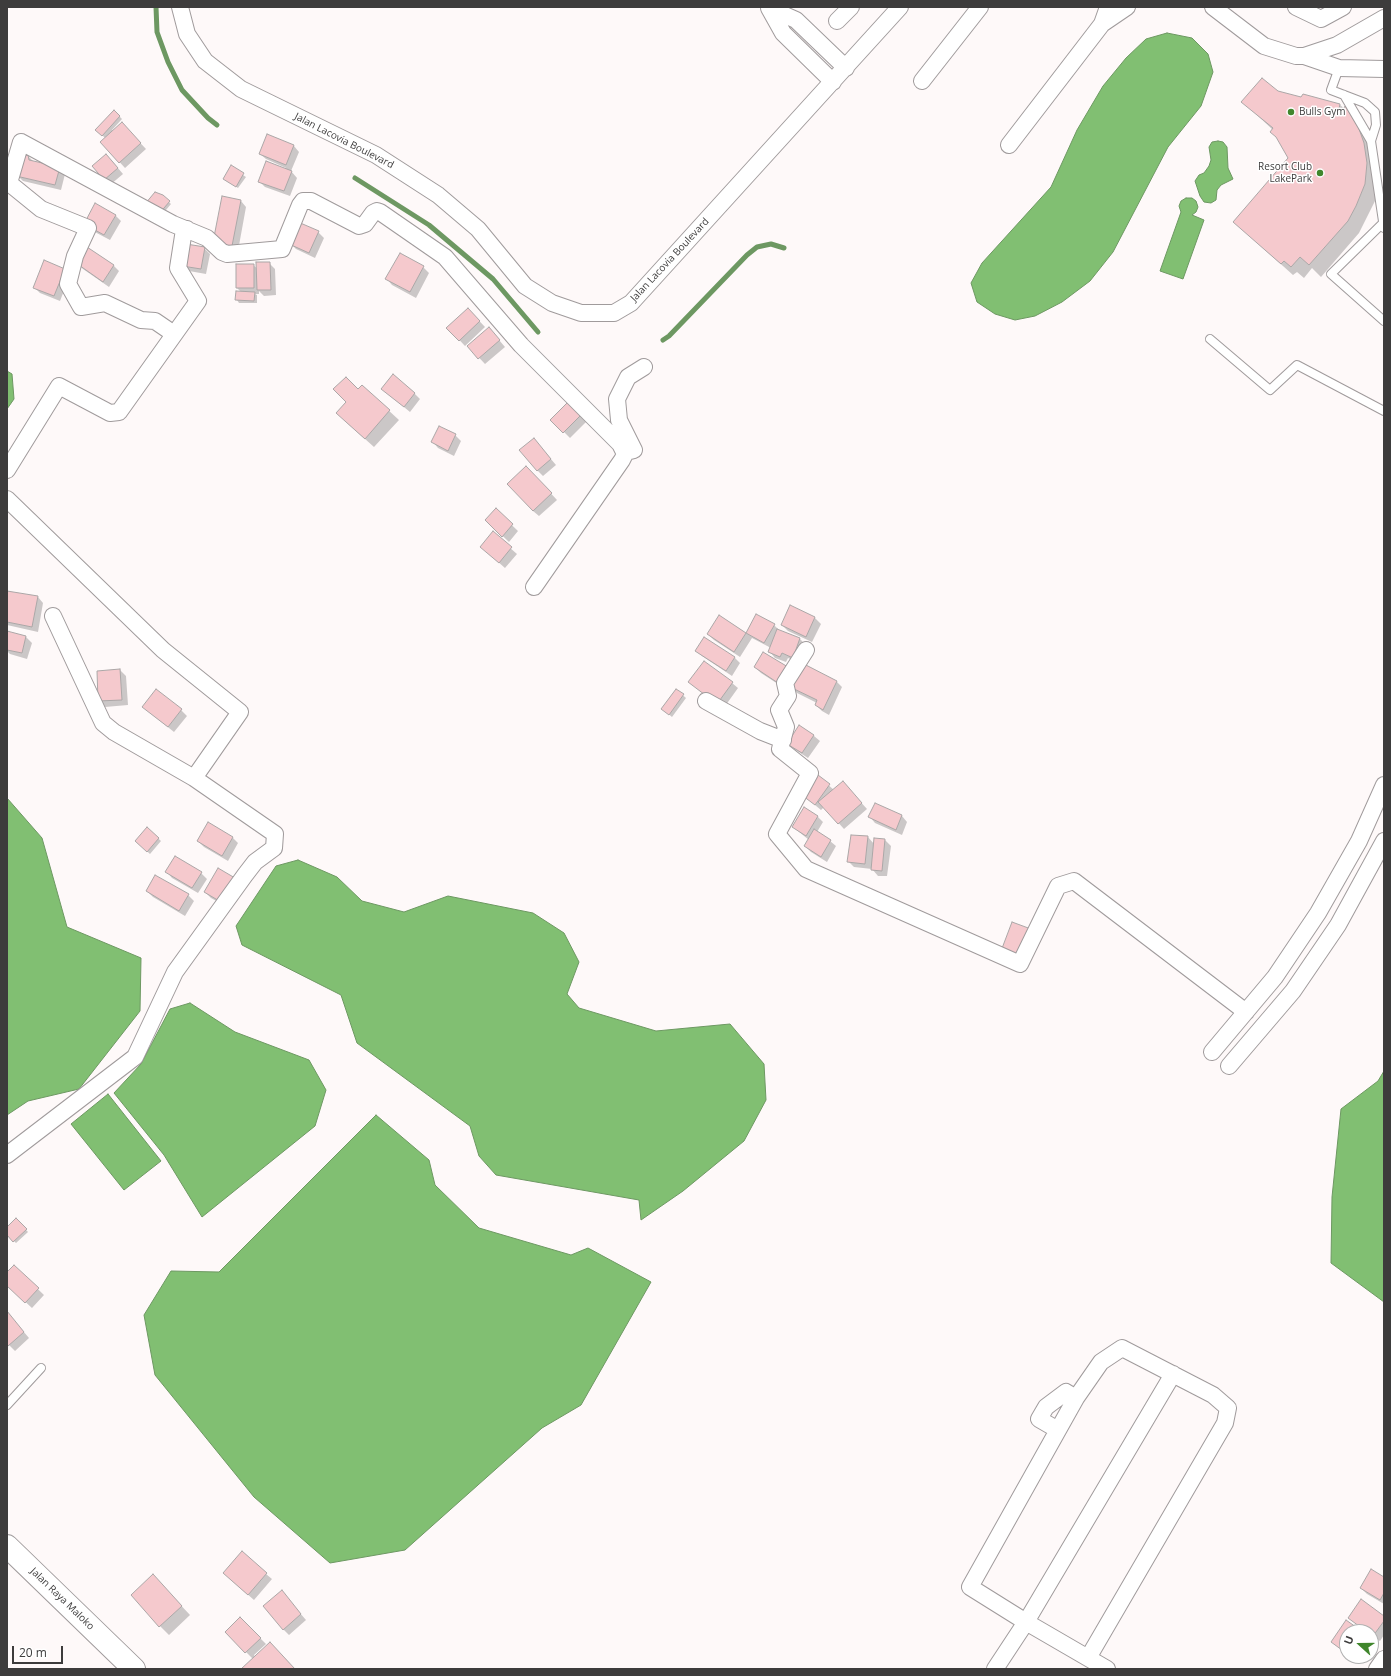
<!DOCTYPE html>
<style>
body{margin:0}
#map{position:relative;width:1391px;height:1676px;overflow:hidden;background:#fef9f9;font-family:"Open Sans",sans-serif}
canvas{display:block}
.frame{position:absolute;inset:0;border:8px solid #3d3c3c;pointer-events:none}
.north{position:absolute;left:1339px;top:1624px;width:40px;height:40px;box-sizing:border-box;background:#fff;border:1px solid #b1b1b1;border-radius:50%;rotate:291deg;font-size:11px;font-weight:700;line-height:16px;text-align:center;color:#3d3c3c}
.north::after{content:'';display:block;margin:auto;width:14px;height:18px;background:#40862c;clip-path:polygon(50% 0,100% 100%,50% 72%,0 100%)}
.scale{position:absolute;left:12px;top:1646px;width:51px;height:18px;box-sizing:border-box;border:2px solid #3d3c3c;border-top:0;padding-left:5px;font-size:12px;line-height:14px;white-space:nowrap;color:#3d3c3c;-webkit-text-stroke:3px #fff;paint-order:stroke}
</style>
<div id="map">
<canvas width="1391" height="1676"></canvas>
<div class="frame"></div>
<div class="north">U</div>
<div class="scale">20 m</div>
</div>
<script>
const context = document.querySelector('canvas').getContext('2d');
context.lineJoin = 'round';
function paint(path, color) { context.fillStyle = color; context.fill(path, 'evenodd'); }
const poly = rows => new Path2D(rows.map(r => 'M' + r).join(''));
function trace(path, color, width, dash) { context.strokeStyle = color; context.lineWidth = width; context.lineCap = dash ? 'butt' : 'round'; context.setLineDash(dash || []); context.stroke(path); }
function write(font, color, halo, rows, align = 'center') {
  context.font = font + ' "Open Sans",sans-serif'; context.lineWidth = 3; context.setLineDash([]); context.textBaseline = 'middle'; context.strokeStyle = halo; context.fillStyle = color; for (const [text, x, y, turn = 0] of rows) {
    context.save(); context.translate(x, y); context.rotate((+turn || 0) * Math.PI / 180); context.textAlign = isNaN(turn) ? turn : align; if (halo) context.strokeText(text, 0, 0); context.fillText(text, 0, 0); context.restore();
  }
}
const water = poly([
 [1167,33,1192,38,1208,54,1213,72,1201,106,1168,147,1113,252,1090,281,1062,302,1035,316,1015,320,995,314,977,302,971,283,982,263,1051,187,1077,130,1103,86,1126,58,1146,39,1167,33],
 [1218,141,1223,142,1227,147,1228,168,1233,179,1221,185,1217,190,1216,200,1211,203,1204,202,1200,196,1195,181,1199,175,1204,173,1209,166,1211,160,1209,147,1212,142,1218,141],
 [1186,198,1192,198,1196,201,1198,207,1196,212,1192,215,1204,220,1183,279,1160,271,1181,212,1179,206,1181,201,1186,198],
 [7,371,12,374,14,399,7,409,7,371],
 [7,798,42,838,67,927,141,958,140,1011,79,1089,28,1101,7,1115,7,798],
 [298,860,337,877,362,901,404,912,448,896,533,913,564,933,579,962,567,994,579,1008,656,1031,730,1024,764,1064,766,1100,744,1141,683,1191,641,1220,639,1200,496,1175,479,1156,470,1126,357,1043,341,995,242,945,236,926,276,866,298,860],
 [190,1003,235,1032,309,1060,326,1090,315,1126,202,1217,164,1155,114,1093,141,1064,170,1009,190,1003],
 [1384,1071,1384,1302,1331,1263,1332,1197,1341,1109,1378,1081,1384,1071],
 [108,1094,161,1161,124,1190,71,1124,108,1094],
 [376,1115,429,1160,435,1185,479,1228,571,1255,588,1248,651,1282,581,1405,542,1428,405,1550,330,1563,254,1497,155,1375,144,1315,171,1271,219,1272,376,1115]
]);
paint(water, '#81bf72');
trace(water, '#6d9862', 1);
paint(poly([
 [1277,92,1302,98,1340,105,1345,109,1345,108,1356,119,1369,139,1377,197,1359,233,1321,277,1312,268,1304,278,1297,272,1293,275,1234,222,1289,158,1273,130,1243,102],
 [114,111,122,119,112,130,113,131,127,129,146,149,125,168,101,142,105,138,97,130],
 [294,146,299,152,291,171,297,178,290,196,265,187,259,181,286,170,286,168,266,159,260,154],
 [28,156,34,162,65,174,61,190,23,181,17,175],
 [112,161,123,174,110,185,93,167],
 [231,167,246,177,238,188,227,181],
 [162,196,171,204,161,216],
 [241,201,246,207,238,251,220,247],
 [115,215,121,221,110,240,91,230],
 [318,232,324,238,315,258,296,249,290,243],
 [204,248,210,254,206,274,189,271,183,265],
 [77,263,114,266,119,271,109,287,83,269],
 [269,263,275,269,276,295,264,296,259,291,259,294,255,294,257,295,257,303,239,303,237,300,241,292,237,288,237,265,253,265,258,269],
 [423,267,429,273,416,298,392,285,387,279],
 [70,275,60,301,40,293,35,288],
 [468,309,485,327,465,346,448,328],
 [494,334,505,347,485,364,468,346],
 [362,386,399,420,374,447,346,422,358,390],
 [414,393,420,399,410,412,388,394],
 [569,402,587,421,570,438,552,420],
 [455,435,461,441,454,456,438,448,433,442],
 [534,439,556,465,543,476,537,470],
 [532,473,557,500,539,516,533,511],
 [496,510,518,531,509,542,492,526],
 [493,533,517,554,505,568,481,547],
 [7,596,38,597,43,603,38,632,7,625],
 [790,607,815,618,821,624,812,642,788,631,782,625],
 [756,616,774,625,780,631,800,639,806,645,799,663,788,658,786,662,775,658,770,652,771,648,752,638,740,657,714,640,708,634,719,617,746,634],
 [8,632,26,637,32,643,27,659,10,654,7,651],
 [696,651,735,658,740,663,732,676,702,656],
 [764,653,784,688,761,673,755,667],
 [120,670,126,676,128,705,105,707,99,701],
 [689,682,732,683,738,688,723,709],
 [837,682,842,687,829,715,822,711,816,705,817,703,797,693,791,687],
 [677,690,686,698,672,717,665,711],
 [181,710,187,716,174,732,149,712],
 [799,726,814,736,820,741,808,758,794,749,788,744],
 [818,776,834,790,848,788,867,809,844,829,824,807,821,810,804,796],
 [805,809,818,817,823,822,817,832,830,841,836,846,827,862,811,852,805,846,809,840,793,827],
 [902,816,907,822,902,835,875,823,870,817],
 [147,828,161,841,150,854,136,841],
 [868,837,874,844,885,840,891,846,887,876,878,876,872,869,854,867,848,861],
 [233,838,238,843,228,861,204,847,198,841],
 [175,857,201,873,207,879,198,893,172,878,167,872],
 [218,869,227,907,211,898,205,892],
 [147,891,188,895,194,901,185,916,153,897],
 [16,1219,28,1232,16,1243,7,1234,7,1228],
 [14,1266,44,1295,32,1308,7,1285,7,1273],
 [7,1312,29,1338,15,1351,7,1343],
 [266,1574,272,1579,254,1600,230,1579],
 [1384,1578,1384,1604,1367,1594,1361,1588],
 [162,1585,190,1615,169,1635,160,1626],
 [287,1598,306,1620,289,1635,283,1629],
 [1384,1617,1384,1635,1380,1641,1371,1635,1371,1632,1366,1632,1349,1618],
 [240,1618,266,1644,254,1655,255,1657,270,1643,295,1669,242,1669,253,1659,226,1632],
 [1347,1621,1361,1632,1347,1632,1347,1654,1332,1642],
 [1371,1639,1377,1645,1371,1654],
 [1364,1656,1369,1656,1367,1659]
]), '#0003');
trace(poly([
 [156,7,157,32,168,62,182,90,208,118,217,125],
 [355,178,429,225,493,279,538,332],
 [663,340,669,336,747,255,757,247,771,244,784,248]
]), '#6d9862', 5);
const building = poly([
 [1262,78,1278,91,1301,97,1303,94,1340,104,1339,109,1343,110,1345,106,1358,126,1364,143,1367,163,1365,184,1356,206,1348,221,1309,265,1300,257,1291,267,1284,261,1281,264,1233,222,1288,158,1276,137,1270,132,1273,128,1241,102,1262,78],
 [114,110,120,116,102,136,95,130,114,110],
 [122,122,141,143,119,163,100,142,122,122],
 [267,134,294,145,286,165,259,154,267,134],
 [106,154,118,168,104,180,92,166,106,154],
 [28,155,29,160,60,167,55,185,16,176,21,156,28,155],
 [266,161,292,171,284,191,258,182,266,161],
 [231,165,244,173,236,187,223,179,231,165],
 [155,192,163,195,170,201,158,215,145,204,155,192],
 [222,196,241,200,232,246,213,242,222,196],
 [95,203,116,215,104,235,84,224,95,203],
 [298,222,319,231,309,253,289,244,298,222],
 [186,244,205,247,201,269,182,266,186,244],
 [87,247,114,265,103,282,76,263,87,247],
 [400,253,424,266,410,292,385,279,400,253],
 [44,260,65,269,54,296,33,288,44,260],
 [256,262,270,262,271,290,257,290,256,262],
 [236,264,254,264,254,288,236,288,236,264],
 [236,291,255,292,254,301,235,300,236,291],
 [468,308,480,321,459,341,446,328,468,308],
 [489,327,500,340,478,359,467,346,489,327],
 [393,374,415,393,404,407,381,389,393,374],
 [346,377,358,389,362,385,390,410,365,439,336,413,346,402,333,389,346,377],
 [569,401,582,414,563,433,550,420,569,401],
 [439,426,456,434,448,451,431,442,439,426],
 [534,438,551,459,537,471,519,450,534,438],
 [526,466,552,493,533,511,507,484,526,466],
 [496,508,513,524,502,537,485,520,496,508],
 [493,531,512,547,499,563,480,547,493,531],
 [7,591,38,596,32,627,7,622,7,591],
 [790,605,815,617,806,637,781,625,790,605],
 [756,614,775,624,764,643,746,633,756,614],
 [719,615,746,633,734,652,707,634,719,615],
 [777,629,800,638,793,658,782,653,780,657,768,652,777,629],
 [7,631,26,636,22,653,7,650,7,631],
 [704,637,735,657,726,671,695,651,704,637],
 [763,652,788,667,778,683,754,667,763,652],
 [704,661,733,682,717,704,688,682,704,661],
 [802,663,837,681,823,710,815,705,817,700,790,687,802,663],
 [120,669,122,700,98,701,97,671,120,669],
 [156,689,182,709,168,727,142,707,156,689],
 [676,689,684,694,669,715,661,709,676,689],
 [799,725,814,735,802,753,787,744,799,725],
 [818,775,830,784,815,805,803,796,818,775],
 [843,781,862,803,838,824,818,802,843,781],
 [875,803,902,815,896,830,868,817,875,803],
 [804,807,818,816,806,836,792,827,804,807],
 [208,822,233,837,222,856,197,841,208,822],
 [147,827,159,838,147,852,135,841,147,827],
 [814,829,831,840,821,857,804,846,814,829],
 [851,835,868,836,865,864,847,862,851,835],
 [874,838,885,839,882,871,871,870,874,838],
 [175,856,202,872,192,888,165,872,175,856],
 [218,868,235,878,221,902,204,892,218,868],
 [155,875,189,894,179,911,146,891,155,875],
 [1012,922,1031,929,1020,958,1001,951,1012,922],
 [16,1218,27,1229,13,1242,7,1235,7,1227,16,1218],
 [14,1265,39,1288,25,1303,7,1286,7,1272,14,1265],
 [7,1311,24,1332,8,1346,7,1344,7,1311],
 [242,1551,267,1573,248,1595,223,1573,242,1551],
 [1371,1569,1384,1577,1384,1593,1380,1600,1360,1588,1371,1569],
 [153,1574,182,1606,159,1627,131,1595,153,1574],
 [282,1590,301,1614,283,1630,263,1606,282,1590],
 [1361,1599,1384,1616,1384,1621,1373,1636,1371,1635,1371,1632,1367,1632,1348,1618,1361,1599],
 [240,1617,261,1638,245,1653,225,1632,240,1617],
 [1346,1620,1363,1632,1347,1632,1347,1644,1342,1650,1331,1642,1346,1620],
 [270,1642,295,1669,241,1669,270,1642]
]);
paint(building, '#f5c9cd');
trace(building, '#aba7a7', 1);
const lane = poly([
 [1339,68,1331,90,1365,103,1375,112,1376,125,1371,141],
 [1344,95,1371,141,1384,228],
 [1383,223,1331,274,1384,321],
 [1210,339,1270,390,1297,365,1384,411],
 [7,1405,41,1368]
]);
const street = poly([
 [180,7,187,34,205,61,241,89,376,155,438,195,478,229,525,286,552,303,581,313,614,313,631,303,900,7],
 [1108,7,1102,24,1127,7],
 [1213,7,1264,46,1296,56,1304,56],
 [1296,7,1321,19,1343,7],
 [1384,18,1337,45,1304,56,1339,68,1384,69],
 [837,21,851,7],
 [922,81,980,7],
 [833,82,783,33,769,8,796,20,846,68],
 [1009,145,1102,24],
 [174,334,155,321,141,320,105,303,81,307,68,284,75,256,88,228,41,209,9,183,21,142,173,224,207,238,222,252,227,254,282,249,300,205,303,201,311,201,359,226,365,224,373,213,377,211,380,212,445,257,521,345,620,444,625,454,622,460,534,587],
 [630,451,634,450,619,420,617,399,628,377,644,367],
 [7,470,59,386,110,413,119,412,198,301,178,268,183,236,187,229],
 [7,499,163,650,240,712,194,778],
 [806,650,785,683,788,696,779,710,786,727,780,749,810,773,777,834,806,869,1020,964,1058,886,1074,881,1246,1012],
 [706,701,760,731,783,740],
 [1212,1052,1275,977,1318,913,1359,841,1384,785],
 [1229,1066,1293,991,1338,925,1384,841],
 [7,1155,135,1057,175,972,245,875,255,862,274,848,275,834,194,778,114,732,103,723,53,616],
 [1076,1398,1101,1362,1122,1348,1213,1395,1228,1408,1225,1423,1088,1658],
 [1058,1430,1039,1419,1046,1407,1066,1392,1076,1398,970,1587,1026,1622,1107,1669],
 [995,1669,1026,1622,1173,1374],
 [1377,1669,1384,1659]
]);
const secondary = poly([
 [7,1546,134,1669]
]);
trace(lane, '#a09b9c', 10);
trace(street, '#a09b9c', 18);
trace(secondary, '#a09b9c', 24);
trace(lane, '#fff', 8);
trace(street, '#fff', 16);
trace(secondary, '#fff', 22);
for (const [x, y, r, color] of [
 [1291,112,4,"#40862c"],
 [1320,173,4,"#40862c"]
]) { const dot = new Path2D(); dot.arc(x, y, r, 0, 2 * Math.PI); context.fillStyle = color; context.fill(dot); trace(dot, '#fff', 1.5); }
write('10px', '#3d3c3c', '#fff', [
 ["Bulls Gym",1299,112],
 ["Resort Club",1312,167,"right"],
 ["LakePark",1312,179,"right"]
], 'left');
write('10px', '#3d3c3c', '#fff', [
 ["Jalan Lacovia Boulevard",344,141,27],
 ["Jalan Lacovia Boulevard",670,260,-47],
 ["Jalan Raya Maloko",62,1599,44]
]);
</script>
